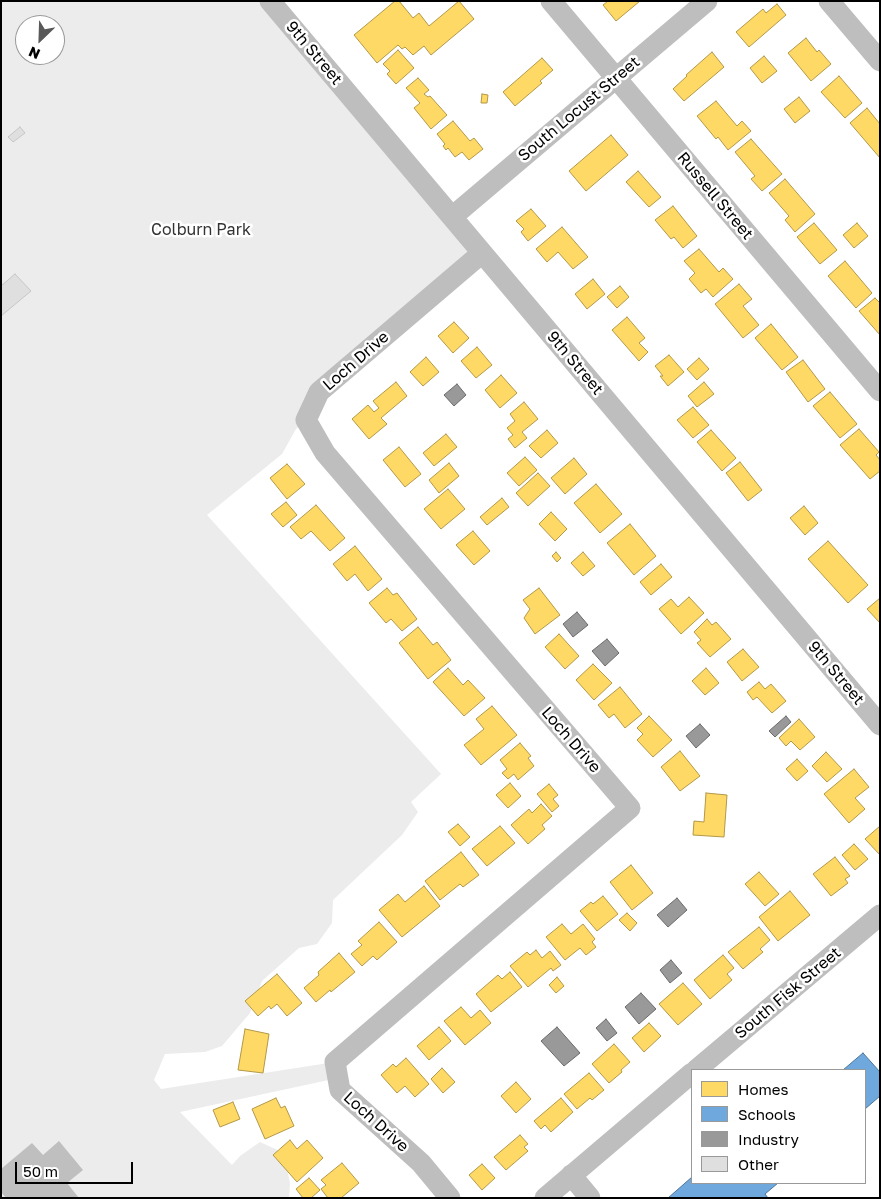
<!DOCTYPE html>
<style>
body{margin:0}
#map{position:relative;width:881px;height:1199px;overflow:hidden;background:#fff;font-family:"Golos Text",sans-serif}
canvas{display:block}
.frame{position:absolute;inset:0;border:2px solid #000;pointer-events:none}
.legend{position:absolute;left:691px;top:1069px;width:175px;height:115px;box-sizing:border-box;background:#fff;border:1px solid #999;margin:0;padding:6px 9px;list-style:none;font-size:15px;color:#000}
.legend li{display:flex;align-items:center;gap:10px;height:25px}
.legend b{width:25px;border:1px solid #999}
.north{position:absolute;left:15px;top:15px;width:50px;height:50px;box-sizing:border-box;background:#fff;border:1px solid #999;border-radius:50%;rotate:204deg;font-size:14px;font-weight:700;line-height:20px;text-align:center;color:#000}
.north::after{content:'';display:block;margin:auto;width:18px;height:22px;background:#595959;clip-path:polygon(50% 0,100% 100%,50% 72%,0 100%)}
.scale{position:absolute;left:15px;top:1162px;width:118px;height:22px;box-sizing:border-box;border:2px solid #000;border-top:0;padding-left:6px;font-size:15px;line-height:18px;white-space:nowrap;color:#000;-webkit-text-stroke:4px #fff;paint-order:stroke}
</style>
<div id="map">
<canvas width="881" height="1199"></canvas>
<div class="frame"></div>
<ul class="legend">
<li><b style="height:14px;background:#ffd966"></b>Homes</li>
<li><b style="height:14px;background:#6fa8dc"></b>Schools</li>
<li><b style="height:14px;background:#999"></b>Industry</li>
<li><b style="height:14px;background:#dfdfdf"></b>Other</li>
</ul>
<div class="north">N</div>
<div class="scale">50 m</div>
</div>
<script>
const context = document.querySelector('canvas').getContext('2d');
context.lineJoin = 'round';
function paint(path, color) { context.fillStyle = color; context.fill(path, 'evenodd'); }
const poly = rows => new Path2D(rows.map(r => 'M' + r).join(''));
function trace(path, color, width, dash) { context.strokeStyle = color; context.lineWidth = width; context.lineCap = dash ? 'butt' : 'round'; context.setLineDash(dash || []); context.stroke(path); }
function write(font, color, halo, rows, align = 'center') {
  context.font = font + ' "Golos Text",sans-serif'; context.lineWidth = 5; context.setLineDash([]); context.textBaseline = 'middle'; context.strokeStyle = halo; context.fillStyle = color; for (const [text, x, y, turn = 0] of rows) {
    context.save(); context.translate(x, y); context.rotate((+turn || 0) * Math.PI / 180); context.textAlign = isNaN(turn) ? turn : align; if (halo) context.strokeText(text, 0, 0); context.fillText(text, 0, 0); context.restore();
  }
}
paint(poly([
 [1,1,270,1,482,253,319,392,306,420,296,429,282,454,207,515,441,774,411,802,418,812,402,835,333,900,332,923,317,944,299,948,262,981,250,1013,222,1046,205,1052,165,1054,154,1080,161,1089,335,1062,338,1078,180,1112,232,1165,240,1156,260,1142,284,1153,290,1183,289,1198,1,1198],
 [25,25,55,25,55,55,25,55]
]), '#ececec');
paint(poly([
 [59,1141,83,1170,67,1183,79,1198,6,1198,1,1192,1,1169,32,1143,43,1155]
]), '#bfbfbf');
const homes = poly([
 [395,1,399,1,413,18,419,13,429,26,459,1,474,19,431,55,424,46,413,55,405,47,402,49,398,45,377,63,354,35,395,1],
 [608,1,640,1,616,21,603,5,608,1],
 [777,4,786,15,749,47,736,32,763,9,766,13,777,4],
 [806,38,817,52,819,50,831,64,811,81,788,53,806,38],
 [398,50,414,68,396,84,387,74,390,71,383,64,398,50],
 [712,52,724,67,684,101,673,89,687,76,686,75,712,52],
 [764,56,777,71,762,83,750,68,764,56],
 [542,58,553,70,540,81,542,83,515,106,503,92,542,58],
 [839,76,862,103,845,118,821,92,839,76],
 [418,78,429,90,424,94,428,97,430,96,447,115,431,129,414,108,420,103,406,88,418,78],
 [482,94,488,95,487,103,481,103,482,94],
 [799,97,810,111,795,123,784,109,799,97],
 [716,101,737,126,742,121,751,131,728,150,718,137,716,139,697,116,716,101],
 [867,108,880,124,880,158,850,123,867,108],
 [453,121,470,141,474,138,483,149,469,160,462,152,455,157,448,148,446,150,443,146,445,144,437,134,453,121],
 [611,135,628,155,586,191,569,171,611,135],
 [751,139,782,174,762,191,751,179,755,176,735,152,751,139],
 [638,171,661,197,649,207,626,182,638,171],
 [785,179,815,214,795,232,785,220,789,216,769,193,785,179],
 [673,206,697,236,683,248,674,237,671,239,655,220,673,206],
 [531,209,546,226,528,241,521,232,524,229,516,221,531,209],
 [814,223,837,250,820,264,797,237,814,223],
 [857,223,868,236,854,248,843,235,857,223],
 [562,227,588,257,573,269,558,252,547,262,536,249,562,227],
 [699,249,719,272,723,268,733,279,713,297,706,289,701,293,689,279,695,273,684,261,699,249],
 [845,261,872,293,856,308,828,276,845,261],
 [593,279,605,294,587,309,575,294,593,279],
 [739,284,752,299,743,306,759,325,743,338,715,304,739,284],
 [620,286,629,297,617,308,607,297,620,286],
 [875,298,880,303,880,335,859,311,875,298],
 [627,317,645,338,639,343,648,352,639,361,612,330,627,317],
 [454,322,469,338,453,353,438,336,454,322],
 [771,324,798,357,782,370,755,338,771,324],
 [477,347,492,365,476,378,461,361,477,347],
 [669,355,684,372,668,386,660,376,663,376,655,366,669,355],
 [426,357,439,372,423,386,410,372,426,357],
 [699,358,709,369,697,380,687,369,699,358],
 [803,360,825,389,808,402,786,372,803,360],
 [501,375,517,393,500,408,485,390,501,375],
 [396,382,407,396,381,418,387,424,369,439,352,419,368,405,374,412,379,408,373,401,396,382],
 [704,382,714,394,697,407,688,396,704,382],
 [830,392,857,424,840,438,813,406,830,392],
 [524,402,538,419,522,432,527,438,515,448,508,439,513,435,507,428,515,421,510,414,524,402],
 [693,407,709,425,693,438,677,420,693,407],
 [859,429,879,452,876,455,880,460,880,471,870,479,840,445,859,429],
 [547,430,558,443,541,458,529,446,547,430],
 [711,430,736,458,722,471,697,442,711,430],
 [446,434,457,447,434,466,423,453,446,434],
 [399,447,421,474,405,487,383,460,399,447],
 [525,457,537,470,519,486,507,473,525,457],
 [574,458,587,474,565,494,551,478,574,458],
 [740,462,762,490,748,501,726,473,740,462],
 [449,463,459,476,439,493,429,480,449,463],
 [287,464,305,484,287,499,270,478,287,464],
 [538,473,550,486,528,506,516,493,538,473],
 [596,484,622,514,600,533,574,503,596,484],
 [448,489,465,509,441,529,424,509,448,489],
 [502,498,509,507,487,525,480,517,502,498],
 [286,502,297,515,283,527,271,514,286,502],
 [316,505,345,538,330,551,311,531,301,539,290,527,316,505],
 [804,506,818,523,805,535,790,518,804,506],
 [551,512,567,529,555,541,539,524,551,512],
 [630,524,656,556,634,575,607,543,630,524],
 [473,531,490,551,474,565,456,545,473,531],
 [828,541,868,585,848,603,808,559,828,541],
 [355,546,382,579,368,591,355,574,347,581,333,564,355,546],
 [556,552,561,558,557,562,552,556,556,552],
 [583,552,595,566,583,576,571,563,583,552],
 [661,564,672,577,651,595,640,582,661,564],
 [387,588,393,595,397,593,417,619,402,631,391,619,386,623,369,603,387,588],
 [539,588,560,615,535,634,524,618,530,609,523,600,539,588],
 [689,597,704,613,681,634,659,609,671,599,678,607,689,597],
 [880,598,880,623,867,609,880,598],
 [707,619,712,625,716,622,731,639,710,657,697,643,701,640,694,632,707,619],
 [418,627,433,645,437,642,451,660,428,679,399,643,418,627],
 [559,634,579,656,565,669,545,647,559,634],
 [743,649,759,667,742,681,727,662,743,649],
 [593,664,612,683,594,700,576,680,593,664],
 [448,668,463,685,468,680,485,698,464,716,433,682,448,668],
 [706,668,719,683,705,695,692,681,706,668],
 [759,682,765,689,771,684,786,701,772,713,757,697,753,700,747,692,759,682],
 [620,687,642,714,625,728,614,714,609,718,598,705,620,687],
 [492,706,517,735,481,765,464,745,484,729,476,719,492,706],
 [649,716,672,740,653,757,637,740,643,734,637,728,649,716],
 [799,719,815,737,800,750,791,741,786,746,779,738,799,719],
 [520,743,531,756,528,758,534,766,518,780,514,774,508,779,502,773,507,769,500,760,520,743],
 [680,751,700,776,680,791,661,767,680,751],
 [826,752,842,769,827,782,812,766,826,752],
 [797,759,808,771,797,781,786,769,797,759],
 [854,769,869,787,855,798,865,809,849,823,824,794,854,769],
 [510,783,521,796,508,808,496,795,510,783],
 [549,784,558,795,553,799,559,806,552,812,537,794,549,784],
 [706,793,727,795,724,837,693,835,694,821,704,822,706,793],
 [541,804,552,816,542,825,545,829,528,844,511,825,529,809,532,813,541,804],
 [458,824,470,837,460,846,448,832,458,824],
 [500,826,515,843,487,866,472,849,500,826],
 [880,826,880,855,865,839,880,826],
 [854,844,868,859,855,870,842,855,854,844],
 [461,852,479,875,463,887,460,884,440,900,425,881,461,852],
 [835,857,850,876,845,879,848,883,831,896,813,874,835,857],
 [631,865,653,893,632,910,610,882,631,865],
 [759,872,779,894,765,906,745,884,759,872],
 [424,886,440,906,402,937,379,910,398,894,405,902,424,886],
 [790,891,810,915,778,941,759,917,790,891],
 [603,896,618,914,597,931,580,911,591,902,593,904,603,896],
 [627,913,637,923,630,931,619,920,627,913],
 [379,922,397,942,377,960,373,956,362,966,351,954,362,945,358,941,379,922],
 [562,924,571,934,583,924,595,939,592,942,596,947,586,955,580,948,565,960,546,937,562,924],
 [759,927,770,940,760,949,763,952,743,969,728,952,759,927],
 [536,950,542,958,550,951,561,965,553,971,551,968,528,987,510,966,527,952,530,955,536,950],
 [339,953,355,972,331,992,330,990,316,1002,304,988,319,975,318,972,339,953],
 [723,955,734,968,727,974,732,980,710,999,694,980,723,955],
 [510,972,522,987,491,1012,476,994,498,975,502,979,510,972],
 [277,974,302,1003,287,1016,277,1004,271,1009,269,1006,258,1016,245,1001,277,974],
 [557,977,564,986,556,993,549,985,557,977],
 [683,983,702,1004,678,1025,659,1004,683,983],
 [461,1007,471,1018,480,1010,491,1023,465,1045,444,1021,461,1007],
 [649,1023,661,1036,644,1052,632,1038,649,1023],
 [439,1027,451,1041,429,1060,417,1046,439,1027],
 [245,1029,269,1034,263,1073,238,1070,245,1029],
 [614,1044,630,1062,621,1070,622,1072,609,1083,592,1064,614,1044],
 [406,1058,429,1084,415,1097,405,1086,397,1093,381,1075,393,1064,396,1067,406,1058],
 [442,1068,455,1082,443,1093,431,1079,442,1068],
 [589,1073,604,1090,592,1100,590,1098,577,1109,564,1094,589,1073],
 [516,1082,531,1099,516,1113,501,1096,516,1082],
 [276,1098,281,1108,285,1106,294,1126,265,1139,252,1109,276,1098],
 [561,1098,573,1112,551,1132,545,1125,541,1129,534,1121,561,1098],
 [233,1102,240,1119,220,1127,213,1110,233,1102],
 [520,1135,528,1144,524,1147,528,1151,506,1170,494,1157,520,1135],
 [290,1140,297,1149,307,1140,323,1158,297,1182,273,1155,290,1140],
 [342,1163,359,1183,341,1198,328,1198,321,1189,326,1185,321,1180,342,1163],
 [482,1164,495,1178,482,1190,469,1175,482,1164],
 [309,1178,320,1190,311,1198,303,1198,296,1189,309,1178]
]);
paint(homes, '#ffd966');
trace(homes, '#b29847', 1);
const schools = poly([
 [863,1053,880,1072,880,1096,865,1109,865,1070,843,1070,863,1053],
 [692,1177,692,1183,778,1183,765,1194,768,1198,668,1198,692,1177]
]);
paint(schools, '#6fa8dc');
trace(schools, '#4e769a', 1);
const industry = poly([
 [457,384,466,395,454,406,444,395,457,384],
 [577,612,588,625,573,637,563,624,577,612],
 [607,639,619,653,605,666,592,651,607,639],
 [786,716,791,722,775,737,769,731,786,716],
 [700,724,710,735,696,748,686,736,700,724],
 [677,898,687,910,668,927,657,915,677,898],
 [671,960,682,973,670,983,660,970,671,960],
 [641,993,656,1009,639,1024,625,1007,641,993],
 [606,1019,617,1033,607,1041,596,1028,606,1019],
 [557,1027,580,1053,564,1066,541,1041,557,1027]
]);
paint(industry, '#999');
trace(industry, '#6b6b6b', 1);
const building = poly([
 [20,127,25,133,13,142,8,137,20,127],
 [15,274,31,291,1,316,1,286,15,274]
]);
paint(building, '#dfdfdf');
trace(building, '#c7c7c7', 1);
trace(poly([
 [270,1,880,725],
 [551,1,880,391],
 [829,1,880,61],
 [452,217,707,1],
 [696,1070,880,915],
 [571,1175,590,1198],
 [450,1198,421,1163,340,1090,335,1062,630,808,325,453,306,420,319,392,482,253],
 [545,1198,692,1073]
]), '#bebebe', 21);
write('16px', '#000', '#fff', [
 ["9th Street",314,53,50],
 ["South Locust Street",579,109,-40],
 ["Russell Street",715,196,50],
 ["Loch Drive",356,361,-41],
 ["9th Street",575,363,50],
 ["9th Street",836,673,50],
 ["Loch Drive",571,740,49],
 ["South Fisk Street",788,993,-40],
 ["Loch Drive",376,1122,42]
]);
write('16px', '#333', '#fff', [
 ["Colburn Park",201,230]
]);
</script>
